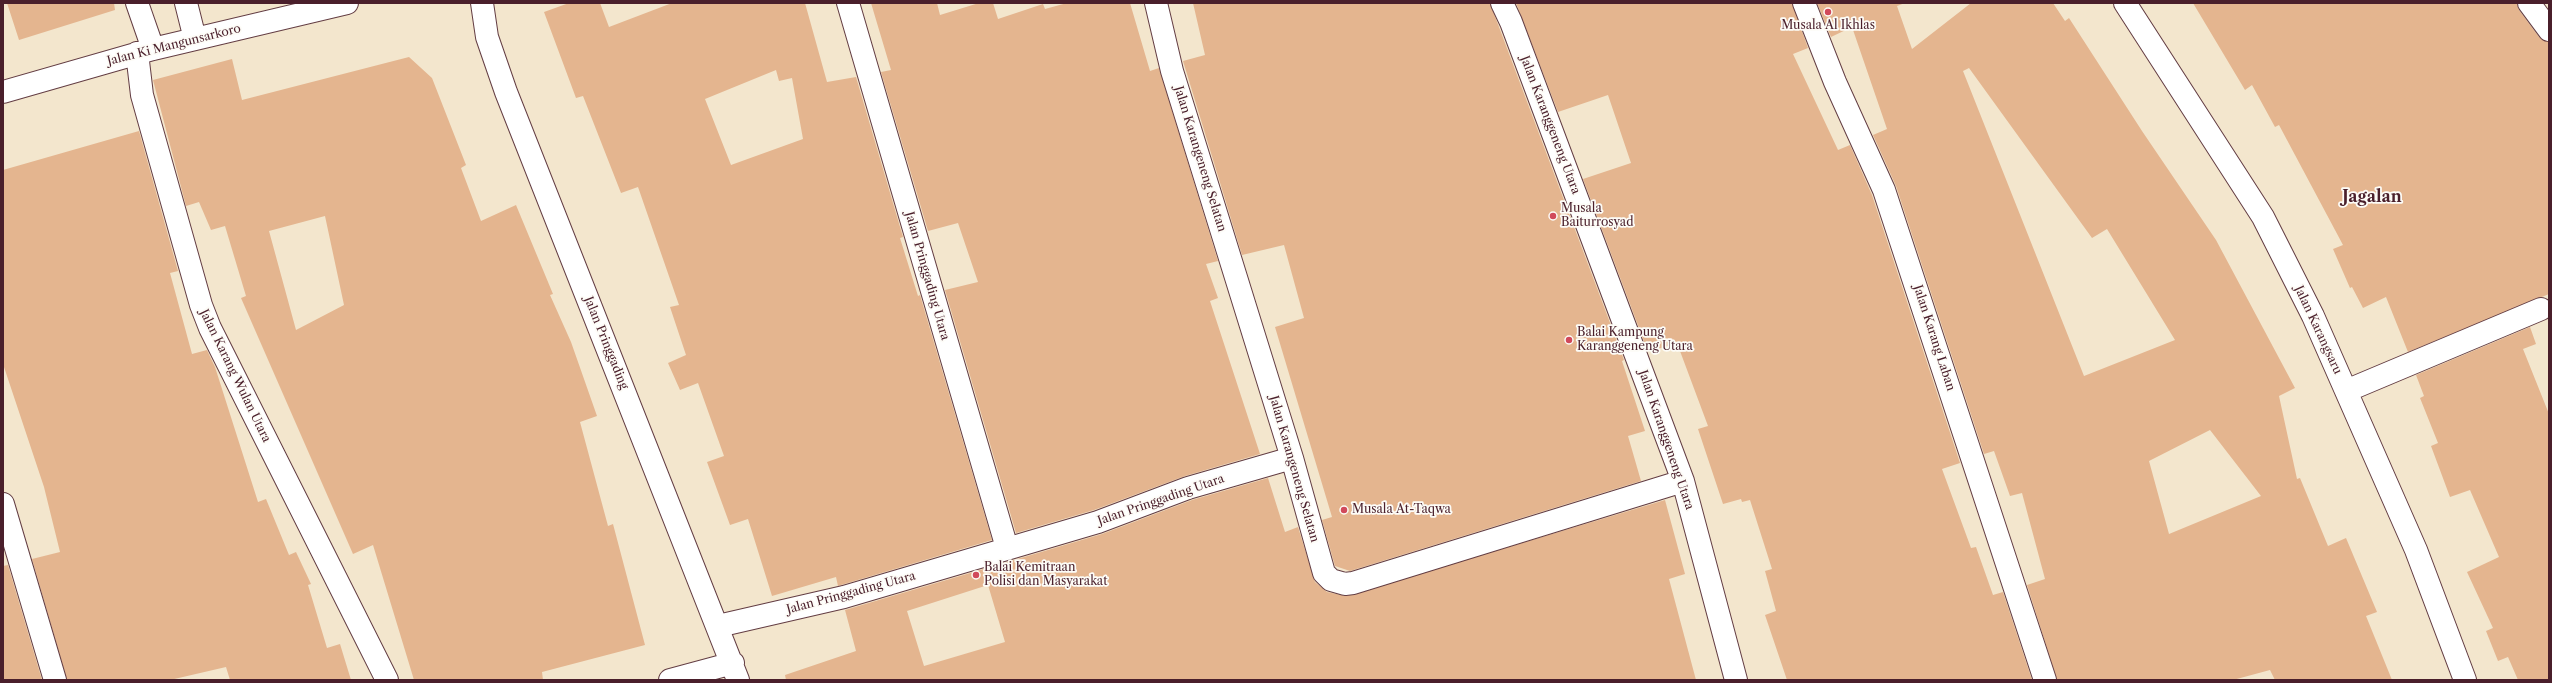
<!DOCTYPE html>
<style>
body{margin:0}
#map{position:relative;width:2552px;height:683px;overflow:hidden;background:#f3e6cd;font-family:"Libre Caslon Text",serif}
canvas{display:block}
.frame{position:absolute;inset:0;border:4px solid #4a1f2b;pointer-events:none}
</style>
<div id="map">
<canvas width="2552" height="683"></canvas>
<div class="frame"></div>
</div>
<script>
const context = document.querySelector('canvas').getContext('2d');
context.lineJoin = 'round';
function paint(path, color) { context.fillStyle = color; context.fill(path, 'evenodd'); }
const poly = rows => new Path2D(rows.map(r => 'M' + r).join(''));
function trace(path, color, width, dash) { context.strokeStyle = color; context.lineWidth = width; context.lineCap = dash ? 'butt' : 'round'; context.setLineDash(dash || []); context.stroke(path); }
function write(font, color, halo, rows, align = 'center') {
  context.font = font + ' "Libre Caslon Text",serif'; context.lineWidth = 3.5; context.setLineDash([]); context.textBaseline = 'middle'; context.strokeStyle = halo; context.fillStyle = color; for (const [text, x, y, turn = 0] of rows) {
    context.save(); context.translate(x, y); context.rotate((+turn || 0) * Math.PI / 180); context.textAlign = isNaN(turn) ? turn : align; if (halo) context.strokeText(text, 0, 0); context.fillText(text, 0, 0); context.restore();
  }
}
paint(poly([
 [7,3,114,3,115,10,19,40],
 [569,3,600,3,609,27,672,3,805,3,827,82,856,77,903,237,900,238,918,296,920,295,992,540,841,585,838,586,836,577,772,596,748,519,730,525,707,462,724,456,698,383,680,390,668,363,686,355,670,307,679,305,638,187,621,193,583,96,576,98,544,12],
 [776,70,779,81,792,78,803,139,731,165,705,99],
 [871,3,937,3,940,15,979,3,993,3,998,19,1043,4,1045,9,1067,3,1130,3,1150,71,1159,68,1218,261,1206,264,1218,298,1210,301,1260,454,1185,476,1094,510,1016,533,945,290,978,282,958,223,928,231,881,72,891,70],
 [1193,3,1490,3,1624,360,1622,361,1645,431,1628,436,1641,481,1350,571,1335,566,1322,520,1332,517,1275,327,1304,318,1284,245,1242,255,1183,61,1205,55],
 [1516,3,1792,3,1808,48,1793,54,1838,150,1850,145,1872,195,1960,463,1942,469,1971,548,1976,547,1993,595,2003,592,2032,680,1787,680,1765,615,1776,611,1765,571,1772,569,1750,500,1742,502,1741,499,1723,504,1698,429,1708,426,1677,343,1648,352,1583,179,1631,163,1608,95,1558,112],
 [1817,3,1905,3,1897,6,1912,49,1971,3,2053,3,2065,21,2069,18,2142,131,2216,240,2295,388,2279,396,2297,479,2300,478,2328,546,2346,538,2377,612,2366,616,2392,680,2275,680,2270,670,2233,680,2057,680,2027,585,2045,579,2022,493,2010,496,1994,451,1984,454,1896,186,1873,135,1887,129,1852,27,1831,37],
 [1969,68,2092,238,2107,229,2175,340,2084,376,1963,71],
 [2210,430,2261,496,2169,534,2149,461],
 [2193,3,2517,3,2519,10,2539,37,2549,42,2549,294,2408,352,2386,297,2363,308,2352,287,2350,288,2333,249,2343,245,2279,125,2275,127,2252,85,2245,90],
 [409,57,432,78,466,165,461,168,481,221,516,205,553,294,550,295,571,342,597,416,580,422,608,526,613,524,645,645,542,672,543,680,414,680,373,545,353,554,241,298,246,296,225,226,211,230,199,202,186,206,153,80,232,59,242,100],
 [325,216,344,305,296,330,269,231],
 [139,131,178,271,170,273,192,354,207,350,215,367,258,502,266,499,289,555,296,552,311,584,308,585,327,648,340,644,351,680,230,680,226,667,170,680,67,680,32,559,60,552,44,487,3,364,3,170],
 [2530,327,2536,344,2523,349,2549,414,2549,680,2518,680,2508,657,2498,661,2486,631,2493,628,2467,572,2499,557,2470,490,2450,497,2431,446,2438,443,2420,398,2424,396,2416,375],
 [1268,478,1285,532,1298,527,1315,582,1327,592,1346,596,1665,500,1685,574,1669,579,1696,680,786,680,785,675,856,651,845,610,1102,534,1192,500],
 [988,585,1005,642,924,666,907,611],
 [8,565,42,680,3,680,3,566]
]), '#e4b58f');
const minor = poly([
 [137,3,153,49],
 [186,3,195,39],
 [482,3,487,37,506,92,738,680],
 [848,3,1007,548],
 [1156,3,1172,71,1292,458,1324,573,1331,580,1345,584,1353,583,1683,481],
 [1502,3,1511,22,1683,481,1736,680],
 [1804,3,1835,82,1884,190,2045,680],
 [2125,3,2263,217,2313,316,2416,550,2465,680],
 [2529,3,2549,30],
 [137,53,142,95,201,305,210,328,387,680],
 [3,92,153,49,347,3],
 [2346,391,2541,309],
 [3,504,55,680],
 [718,626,844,597,1098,522,1188,488,1292,458],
 [670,680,733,663]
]);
trace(minor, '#633d43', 24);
trace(minor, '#fff', 22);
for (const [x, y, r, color] of [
 [1828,12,4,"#d1495b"],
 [1553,216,4,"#d1495b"],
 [1569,340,4,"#d1495b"],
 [1344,510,4,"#d1495b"],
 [976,575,4,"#d1495b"]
]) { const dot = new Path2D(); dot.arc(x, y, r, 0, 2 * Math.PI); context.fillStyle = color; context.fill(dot); trace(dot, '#fdfcf7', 1.5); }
write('12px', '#4a1f2b', '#fdfcf7', [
 ["Musala Al Ikhlas",1828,26,"center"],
 ["Musala",1561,209],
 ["Baiturrosyad",1561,223],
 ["Balai Kampung",1577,333],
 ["Karanggeneng Utara",1577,347],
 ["Musala At-Taqwa",1352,510],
 ["Balai Kemitraan",984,568],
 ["Polisi dan Masyarakat",984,582]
], 'left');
write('12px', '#4a1f2b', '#fdfcf7', [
 ["Jalan Ki Mangunsarkoro",174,45,-14],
 ["Jalan Karanggeneng Utara",1550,125,69],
 ["Jalan Karangeneng Selatan",1200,159,73],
 ["Jalan Pringgading Utara",927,276,74],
 ["Jalan Karangsaru",2318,330,65],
 ["Jalan Karang Laban",1934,338,72],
 ["Jalan Pringgading",606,343,68],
 ["Jalan Karang Wulan Utara",235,376,64],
 ["Jalan Karanggeneng Utara",1666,440,71],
 ["Jalan Karangeneng Selatan",1294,469,74],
 ["Jalan Pringgading Utara",1161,500,-19],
 ["Jalan Pringgading Utara",851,593,-15]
]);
write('bold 16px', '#4a1f2b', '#fdfcf7', [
 ["Jagalan",2372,197]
]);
</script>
